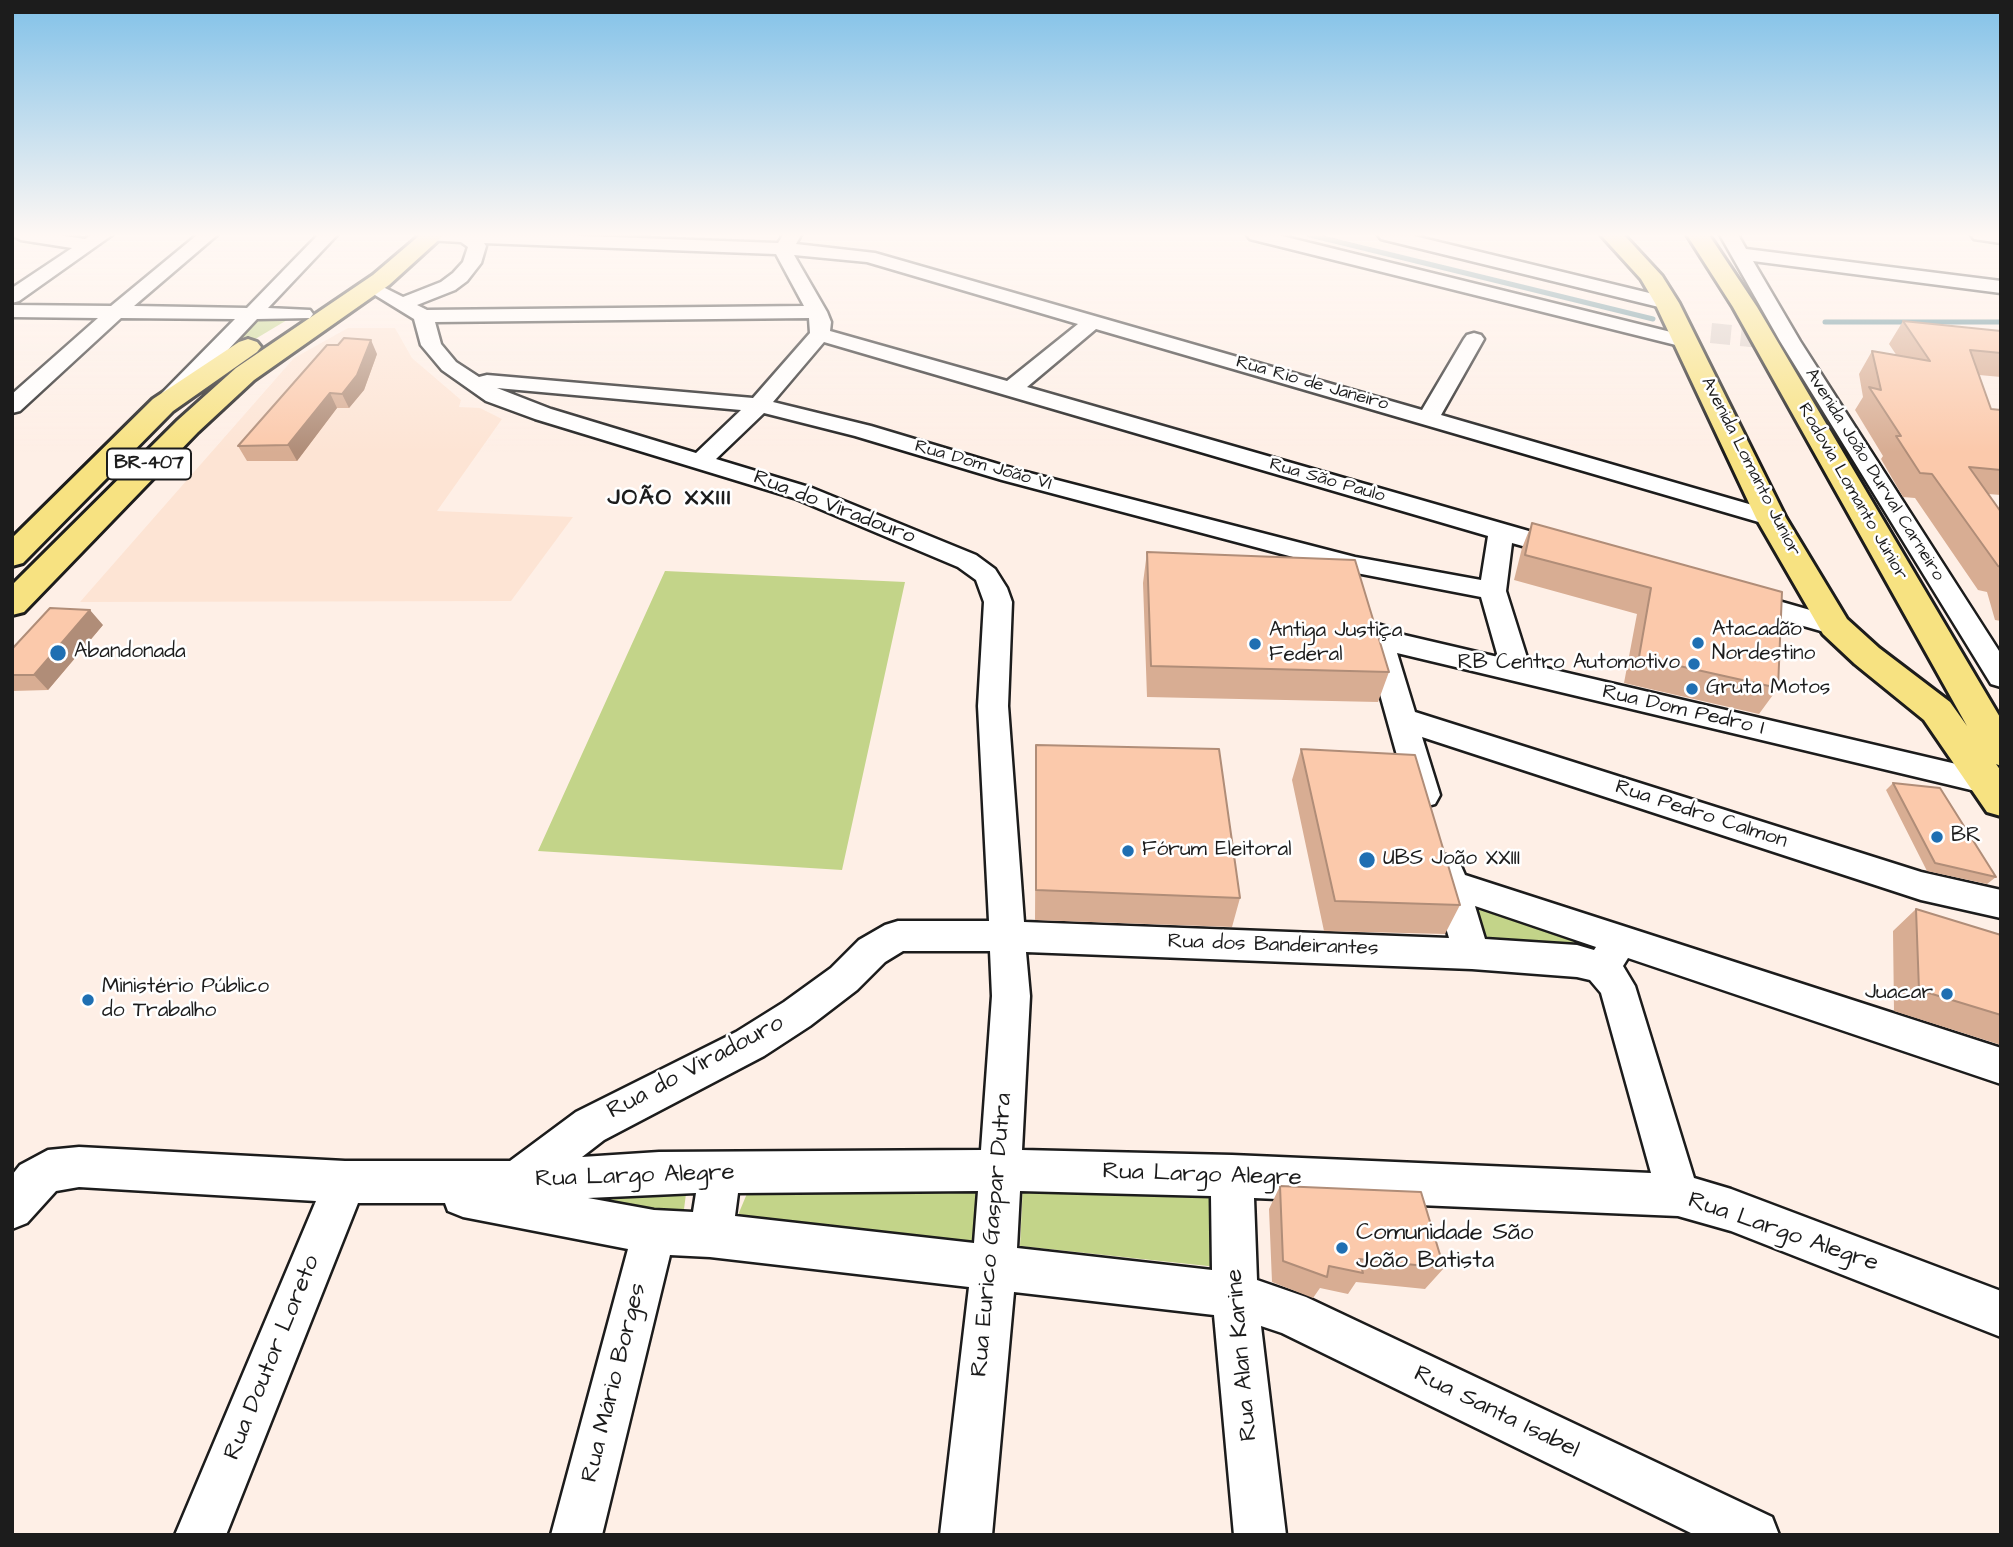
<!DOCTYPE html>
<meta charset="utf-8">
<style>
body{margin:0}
#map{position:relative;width:2013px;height:1547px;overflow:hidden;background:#feefe6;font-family:"Architects Daughter",sans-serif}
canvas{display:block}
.frame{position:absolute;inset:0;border:14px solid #1c1c1c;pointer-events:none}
</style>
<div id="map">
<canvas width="2013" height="1547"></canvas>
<div class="frame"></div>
</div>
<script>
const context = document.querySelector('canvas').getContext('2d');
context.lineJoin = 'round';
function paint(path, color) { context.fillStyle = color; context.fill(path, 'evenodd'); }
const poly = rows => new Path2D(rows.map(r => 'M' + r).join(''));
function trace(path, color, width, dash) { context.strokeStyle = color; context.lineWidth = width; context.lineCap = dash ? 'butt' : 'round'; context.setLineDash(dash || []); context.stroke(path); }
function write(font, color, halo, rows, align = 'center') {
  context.font = font + ' "Architects Daughter",sans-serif'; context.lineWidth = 5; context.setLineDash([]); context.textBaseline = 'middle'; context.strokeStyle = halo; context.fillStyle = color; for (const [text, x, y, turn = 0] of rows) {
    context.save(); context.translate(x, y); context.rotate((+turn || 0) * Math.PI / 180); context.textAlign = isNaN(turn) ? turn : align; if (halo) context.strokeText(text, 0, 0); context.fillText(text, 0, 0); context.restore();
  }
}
paint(poly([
 [348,328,395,328,412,358,461,400,459,407,480,408,502,419,437,511,573,517,511,601,80,602,294,358]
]), '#fde4d4');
paint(poly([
 [257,316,287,320,212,365],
 [665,571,905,582,842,870,538,851],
 [1474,903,1598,944,1597,951,1482,946],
 [1023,1183,1208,1189,1217,1267,1020,1246],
 [751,1184,983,1184,978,1243,738,1215],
 [687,1186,683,1217,522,1198]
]), '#c3d489');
trace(poly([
 [1310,235,1653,319],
 [1825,322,2001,322]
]), '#5d8b96', 5);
trace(poly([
 [1711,333,1770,339]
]), '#dccfc8', 20, [20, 10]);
const minor = poly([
 [12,235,58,235,85,239,91,235,112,235,19,301,12,303,12,288,72,248,21,240,12,235],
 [197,235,217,235,134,306,247,308,318,235,337,235,268,308,310,310,313,314,310,318,257,319,178,403,170,405,162,403,159,398,162,393,235,319,121,318,20,411,12,413,12,394,98,318,12,317,12,305,111,306,197,235],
 [425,235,555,235,778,243,783,235,801,235,796,244,875,253,1422,410,1464,339,1467,335,1474,333,1481,335,1484,339,1441,415,1780,513,1783,518,1780,523,1771,525,1762,523,1096,329,1027,387,1574,544,1578,550,1574,556,1565,558,1512,543,1506,591,1529,664,1999,774,1999,790,1988,794,1397,653,1415,712,1921,872,2001,890,2001,918,1921,900,1422,737,1440,795,1435,804,1424,807,1413,804,1408,795,1363,633,1367,627,1377,624,1387,627,1391,632,1498,657,1481,597,1346,571,1002,480,855,436,764,413,716,459,812,488,976,555,995,569,1007,588,1012,602,1008,706,1024,922,1449,938,1429,869,1434,859,1446,855,1458,859,1465,875,2001,1048,2001,1084,1628,958,1623,966,1635,986,1694,1178,1731,1189,2001,1291,2001,1337,1731,1231,1678,1216,1254,1198,1257,1280,1306,1297,1772,1517,1779,1535,1695,1535,1282,1333,1261,1326,1286,1535,1234,1535,1214,1315,1014,1292,992,1535,940,1535,969,1287,710,1257,670,1255,602,1535,551,1535,628,1249,463,1217,448,1211,445,1203,358,1203,226,1535,175,1535,316,1201,79,1187,56,1191,27,1223,12,1229,12,1175,20,1165,48,1150,79,1147,345,1161,510,1161,576,1112,736,1032,784,1002,831,968,859,940,885,925,898,921,989,921,978,706,984,602,976,580,958,567,794,498,535,419,486,401,442,370,421,345,414,319,362,287,371,281,403,297,441,282,453,273,463,262,468,247,461,242,427,240,425,235],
 [484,243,776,254,804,306,427,310,417,305,455,290,467,281,481,263,486,246,484,243],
 [794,255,867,262,1078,324,1007,381,830,331,831,322,827,312,794,255],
 [809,318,810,333,753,398,487,375,479,377,456,362,441,344,435,322,809,318],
 [824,342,1488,536,1481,580,1355,557,1018,470,871,426,773,402,824,342],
 [497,388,741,410,696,453,551,409,497,388],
 [1475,906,1596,947,1594,950,1577,945,1485,939,1475,906],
 [903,951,990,951,992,996,981,1150,659,1152,582,1157,604,1140,764,1056,810,1026,857,990,885,962,903,951],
 [1026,952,1472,969,1577,977,1590,980,1601,993,1651,1173,1232,1155,1022,1150,1030,996,1026,952],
 [978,1191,974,1243,735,1216,738,1193,978,1191],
 [1020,1191,1211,1196,1212,1270,1017,1248,1020,1191],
 [696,1193,693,1212,654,1210,588,1198,696,1193],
 [1247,235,1278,235,1695,338,1698,342,1695,346,1688,348,1250,239,1247,235],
 [1378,235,1410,235,1674,299,1677,303,1667,309,1381,239,1378,235],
 [1720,235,1738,235,1746,249,2001,281,2001,293,1753,261,1800,341,2001,654,2001,687,1991,684,1780,341,1720,235],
 [1971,235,2001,235,2001,243,1974,239,1971,235],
 [1740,590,1845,620,1849,626,1845,632,1835,635,1730,605,1726,599,1730,593,1740,590]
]);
const highway = poly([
 [420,235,444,235,389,285,254,380,198,432,24,612,12,615,12,585,178,420,236,368,373,275,420,235],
 [1601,235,1624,235,1662,276,1679,303,1786,518,1847,619,1879,648,1950,702,1967,726,1733,307,1687,235,1709,235,1757,307,2001,719,2001,766,1996,764,2001,771,2001,816,1987,812,1924,720,1855,664,1823,634,1756,518,1655,303,1641,279,1601,235],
 [248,339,257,342,261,347,257,352,173,411,23,563,12,566,12,538,153,399,239,342,248,339]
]);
trace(minor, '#1c1c1c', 5);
trace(highway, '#1c1c1c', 6);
paint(minor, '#fff');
paint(highway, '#f7e281');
paint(poly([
 [1903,321,2001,331,2001,377,1979,375,1991,409,2001,410,2001,495,1988,494,2001,512,2001,621,1995,620,1987,592,1978,590,1915,498,1903,497,1881,459,1883,456,1855,410,1863,397,1859,374,1872,351,1897,356,1889,344],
 [377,354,364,390,349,408,337,408,297,461,247,461,238,446],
 [1532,523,1782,592,1778,688,1759,714,1624,683,1637,614,1514,580,1522,548],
 [1147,552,1389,672,1378,702,1147,697,1143,583],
 [103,625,48,690,12,691,12,675],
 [1036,745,1240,898,1232,927,1035,920],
 [1301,749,1460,905,1445,934,1324,931,1292,780],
 [1893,783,1996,877,1987,884,1927,871,1886,790],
 [1916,909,2001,935,2001,1045,1894,1011,1893,931],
 [1280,1186,1444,1268,1425,1289,1356,1282,1348,1294,1320,1288,1313,1298,1272,1282,1269,1209]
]), '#d8ad93');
paint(poly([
 [371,340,377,354,364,390,349,408,342,394],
 [330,393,337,408,297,461,288,445],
 [90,610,103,625,48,690,34,675]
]), '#b08d78');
const building = poly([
 [1903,321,2001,331,2001,353,1970,350,1991,409,2001,410,2001,470,1969,467,2001,512,2001,567,1998,566,1932,474,1920,473,1896,436,1901,436,1869,387,1881,390,1872,351,1930,361,1903,321],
 [344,338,371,340,357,375,342,394,330,393,288,445,238,446,327,345,338,345,344,338],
 [1532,523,1782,592,1778,688,1639,657,1651,588,1525,555,1532,523],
 [1147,552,1355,560,1389,672,1151,666,1147,552],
 [50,608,90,610,34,675,12,675,12,649,50,608],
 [1036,745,1219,749,1240,898,1036,890,1036,745],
 [1301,749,1415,755,1460,905,1335,901,1301,749],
 [1893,783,1940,788,1996,877,1935,863,1893,783],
 [1916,909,2001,935,2001,1015,1919,990,1916,909],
 [1280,1186,1421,1192,1444,1268,1359,1259,1363,1273,1329,1266,1327,1277,1283,1261,1280,1186]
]);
paint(building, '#fbc9ab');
trace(building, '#b08d78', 2);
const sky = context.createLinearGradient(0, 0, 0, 452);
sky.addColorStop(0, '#81c1e8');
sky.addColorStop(0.52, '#fff8f4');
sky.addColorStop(1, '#fff8f400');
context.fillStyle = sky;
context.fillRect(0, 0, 2013, 452);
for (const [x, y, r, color] of [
 [1698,643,7,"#1f6fb2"],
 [1255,644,7,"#1f6fb2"],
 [58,653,9,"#1f6fb2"],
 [1694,664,7,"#1f6fb2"],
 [1692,689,7,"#1f6fb2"],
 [1937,837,7,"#1f6fb2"],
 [1128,851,7,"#1f6fb2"],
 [1367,860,9,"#1f6fb2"],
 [1947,994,7,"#1f6fb2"],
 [88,1000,7,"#1f6fb2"],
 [1342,1248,7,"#1f6fb2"]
]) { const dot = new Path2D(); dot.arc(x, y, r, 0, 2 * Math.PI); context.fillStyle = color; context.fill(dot); trace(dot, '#fff', 2.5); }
write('18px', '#1c1c1c', '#fff', [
 ["Rua Rio de Janeiro",1312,384,16],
 ["Rua Dom João VI",983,466,16],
 ["Avenida Lomanto Junior",1750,467,63],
 ["Avenida João Durval Carneiro",1874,475,58],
 ["Rua São Paulo",1327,481,16],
 ["Rodovia Lomanto Júnior",1852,492,60]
]);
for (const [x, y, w] of [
 [149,464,84]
]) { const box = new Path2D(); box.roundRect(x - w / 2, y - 15.5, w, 31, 5); context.fillStyle = '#fff'; context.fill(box); trace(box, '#1c1c1c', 2); }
write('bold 19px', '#1c1c1c', null, [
 ["BR-407",149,464]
]);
write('21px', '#1c1c1c', '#fff', [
 ["Rua do Viradouro",834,508,21],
 ["Rua Dom Pedro I",1683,711,13],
 ["Rua Pedro Calmon",1701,815,18],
 ["Rua dos Bandeirantes",1273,946,2]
]);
write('21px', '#1c1c1c', '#fff', [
 ["Atacadão",1712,631],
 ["Nordestino",1712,655],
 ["Antiga Justiça",1269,632],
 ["Federal",1269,656],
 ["Abandonada",74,653],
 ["RB Centro Automotivo",1680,664,"right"],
 ["Gruta Motos",1706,689],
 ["BR",1951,837],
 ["Fórum Eleitoral",1142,851],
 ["UBS João XXIII",1383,860],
 ["Ministério Público",102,988],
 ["do Trabalho",102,1012],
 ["Juacar",1933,994,"right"]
], 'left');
context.letterSpacing = '2px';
write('bold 23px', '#1c1c1c', '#fff', [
 ["JOÃO XXIII",670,499]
]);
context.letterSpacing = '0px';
write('24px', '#1c1c1c', '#fff', [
 ["Rua do Viradouro",696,1068,-28],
 ["Rua Largo Alegre",1202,1176,2],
 ["Rua Largo Alegre",635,1177,-2],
 ["Rua Largo Alegre",1783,1233,19],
 ["Rua Eurico Gaspar Dutra",993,1235,-85],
 ["Rua Alan Karine",1243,1355,-95],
 ["Rua Doutor Loreto",273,1358,-68],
 ["Rua Mário Borges",615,1383,-76],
 ["Rua Santa Isabel",1496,1413,26]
]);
write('24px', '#1c1c1c', '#fff', [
 ["Comunidade São",1356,1234],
 ["João Batista",1356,1262]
], 'left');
</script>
